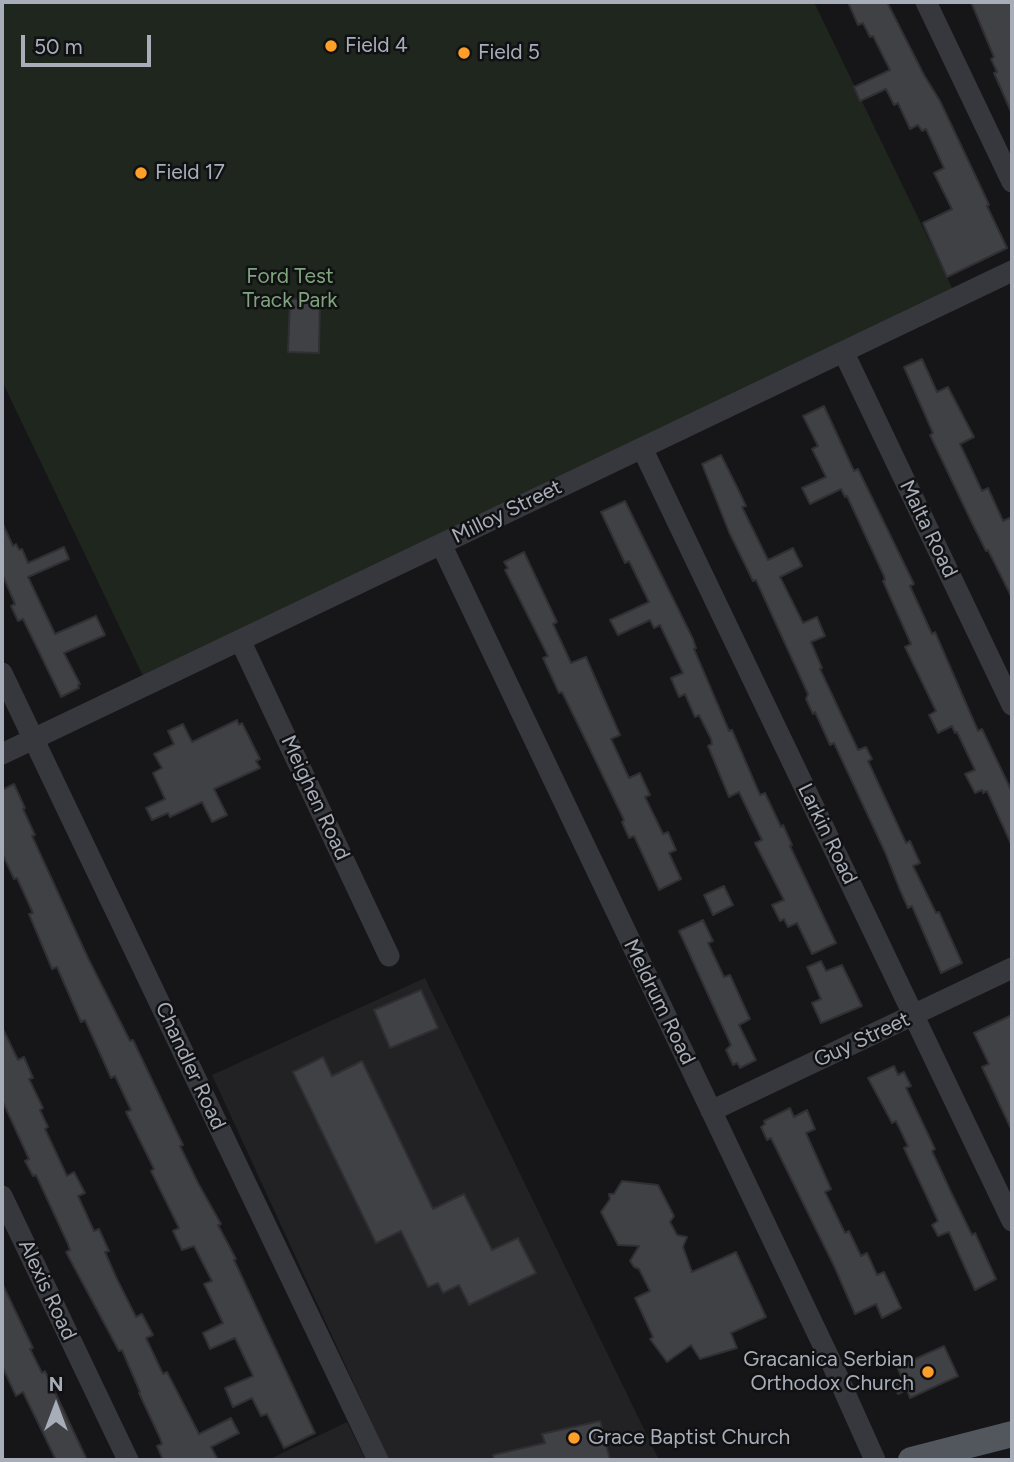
<!DOCTYPE html>
<style>
body{margin:0}
#map{position:relative;width:1014px;height:1462px;overflow:hidden;background:#161618;font-family:Figtree,sans-serif}
canvas{display:block}
.frame{position:absolute;inset:0;border:4px solid #a7aeb9;pointer-events:none}
.north{position:absolute;left:21px;top:1371px;width:70px;height:70px;-webkit-text-stroke:5px #111113;paint-order:stroke;rotate:0deg;font-size:19px;font-weight:700;line-height:28px;text-align:center;color:#a7aeb9}
.north::after{content:'';display:block;margin:auto;width:24px;height:32px;background:#a7aeb9;clip-path:polygon(50% 0,100% 100%,50% 72%,0 100%)}
.scale{position:absolute;left:21px;top:35px;width:130px;height:32px;box-sizing:border-box;border:4px solid #a7aeb9;border-top:0;padding-left:9px;font-size:21px;line-height:24px;white-space:nowrap;color:#a7aeb9;-webkit-text-stroke:5px #111113;paint-order:stroke}
</style>
<div id="map">
<canvas width="1014" height="1462"></canvas>
<div class="frame"></div>
<div class="north">N</div>
<div class="scale">50 m</div>
</div>
<script>
const context = document.querySelector('canvas').getContext('2d');
context.lineJoin = 'round';
function paint(path, color) { context.fillStyle = color; context.fill(path, 'evenodd'); }
const poly = rows => new Path2D(rows.map(r => 'M' + r).join(''));
function trace(path, color, width, dash) { context.strokeStyle = color; context.lineWidth = width; context.lineCap = dash ? 'butt' : 'round'; context.setLineDash(dash || []); context.stroke(path); }
function write(font, color, halo, rows, align = 'center') {
  context.font = font + ' Figtree,sans-serif'; context.lineWidth = 5; context.setLineDash([]); context.textBaseline = 'middle'; context.strokeStyle = halo; context.fillStyle = color; for (const [text, x, y, turn = 0] of rows) {
    context.save(); context.translate(x, y); context.rotate((+turn || 0) * Math.PI / 180); context.textAlign = isNaN(turn) ? turn : align; if (halo) context.strokeText(text, 0, 0); context.fillText(text, 0, 0); context.restore();
  }
}
paint(poly([
 [425,978,659,1460,389,1460,212,1075],
 [347,1422,366,1460,268,1460]
]), '#222225');
paint(poly([
 [2,2,814,2,954,292,143,676,2,381]
]), '#1e261e');
const building = poly([
 [848,2,887,2,924,75,940,101,985,196,989,205,987,206,1007,248,947,277,923,223,952,209,934,173,944,168,926,129,922,131,918,125,910,129,898,103,894,105,886,89,860,101,854,87,890,70,873,36,870,37,863,23,858,25,848,2],
 [971,2,1012,2,1012,114,994,73,997,72,991,59,994,57,971,2],
 [290,299,320,299,319,353,288,352,290,299],
 [922,359,937,392,948,387,974,437,960,444,982,491,988,488,1003,521,1012,517,1012,598,988,550,986,551,972,523,930,435,933,433,904,367,922,359],
 [824,406,854,471,858,469,914,584,910,586,932,634,935,632,978,731,982,729,1012,792,1012,846,987,791,983,793,982,790,975,793,965,774,975,770,957,732,955,733,952,726,938,733,929,715,936,711,905,647,911,644,883,581,885,580,884,576,847,496,845,497,841,489,810,504,802,488,826,477,812,449,818,446,803,416,824,406],
 [721,455,737,487,746,506,742,507,768,560,793,548,802,566,780,577,803,623,817,617,825,636,811,642,822,668,820,669,858,750,866,747,872,759,868,761,906,843,910,841,920,863,913,866,936,913,939,912,962,963,941,973,912,906,908,908,900,890,885,852,834,743,830,745,815,712,813,714,806,699,808,694,756,580,753,581,729,532,702,464,721,455],
 [625,501,693,639,696,648,694,649,729,731,732,730,760,795,765,793,781,827,783,825,792,845,790,846,836,943,812,954,797,923,788,927,784,919,780,921,772,905,784,900,755,843,762,840,739,792,729,797,708,746,712,744,711,739,699,715,695,717,685,694,679,697,671,678,683,673,660,625,654,628,650,620,618,635,610,620,649,602,629,561,625,563,601,512,625,501],
 [2,522,13,546,16,544,19,550,22,549,28,563,64,547,69,559,28,577,55,634,96,616,105,635,64,653,80,684,78,685,79,688,61,697,23,619,18,621,11,606,15,604,2,574,2,522],
 [524,552,557,622,553,624,571,663,586,657,620,735,611,739,629,778,640,773,650,795,645,797,663,834,668,832,676,850,669,853,681,879,659,890,635,838,634,836,629,838,622,822,624,820,588,745,562,692,559,693,543,658,548,656,505,570,508,568,504,562,524,552],
 [237,720,239,725,242,723,260,759,256,761,260,768,214,789,227,815,212,822,202,802,170,817,168,813,152,820,146,808,165,799,153,773,162,768,154,754,174,744,168,731,183,724,192,742,237,720],
 [14,784,25,808,23,809,35,835,32,836,88,958,130,1041,133,1040,183,1145,180,1146,198,1183,221,1224,218,1225,236,1259,234,1260,315,1433,284,1448,267,1414,261,1416,252,1398,233,1407,225,1388,253,1376,235,1338,210,1349,203,1333,223,1323,204,1284,212,1281,194,1246,182,1250,173,1231,179,1228,151,1171,154,1169,126,1112,131,1110,115,1076,111,1078,85,1020,81,1022,57,967,52,969,29,914,33,913,17,878,14,879,2,853,2,790,14,784],
 [724,886,733,905,713,915,704,895,724,886],
 [703,920,713,941,708,943,724,977,730,975,750,1019,739,1025,756,1060,740,1068,737,1063,733,1065,726,1050,731,1045,679,931,703,920],
 [821,961,826,971,842,965,862,1006,821,1023,812,1003,821,999,807,967,821,961],
 [421,990,438,1028,390,1048,374,1010,421,990],
 [1012,1015,1012,1131,982,1067,989,1064,974,1033,1012,1015],
 [2,1027,18,1060,24,1057,33,1078,29,1079,43,1108,40,1110,48,1127,45,1129,67,1176,74,1172,85,1193,78,1196,94,1231,99,1229,109,1251,105,1252,116,1277,136,1317,142,1314,153,1335,146,1338,163,1374,167,1372,199,1434,231,1418,239,1433,211,1447,218,1460,163,1460,157,1446,162,1444,160,1438,139,1393,140,1392,122,1350,119,1351,66,1252,70,1250,68,1244,36,1175,33,1176,25,1161,29,1159,2,1100,2,1027],
 [323,1057,332,1076,362,1061,433,1209,464,1194,492,1250,518,1238,536,1273,469,1305,459,1285,443,1293,438,1283,428,1287,401,1231,376,1243,293,1072,323,1057],
 [894,1066,898,1075,904,1072,911,1086,906,1088,935,1149,932,1151,950,1190,972,1235,975,1233,996,1279,975,1290,949,1232,938,1236,932,1225,938,1221,904,1148,908,1146,896,1121,892,1123,868,1078,894,1066],
 [790,1108,794,1117,807,1110,815,1129,806,1133,831,1189,825,1192,845,1233,849,1231,861,1256,867,1253,877,1275,884,1272,901,1308,882,1318,876,1304,855,1314,835,1268,771,1138,767,1140,761,1127,765,1124,764,1121,790,1108],
 [622,1181,658,1185,674,1216,670,1222,677,1235,687,1237,683,1247,692,1272,736,1252,766,1317,731,1333,737,1348,700,1359,691,1345,667,1362,650,1339,653,1337,635,1298,650,1291,639,1269,634,1267,630,1261,639,1246,618,1245,601,1212,610,1199,609,1194,614,1194,622,1181],
 [2,1283,33,1348,30,1349,42,1373,45,1371,87,1460,56,1460,23,1392,16,1396,2,1366,2,1283],
 [944,1346,958,1376,910,1398,907,1390,898,1394,893,1383,902,1378,897,1367,944,1346],
 [600,1421,610,1460,494,1460,493,1455,545,1443,542,1434,600,1421]
]);
paint(building, '#404145');
trace(building, '#303034', 2);
trace(poly([
 [926,2,1012,182],
 [844,353,1012,705],
 [642,448,1012,1221],
 [441,544,832,1364,875,1460],
 [240,640,389,956],
 [2,673,378,1460],
 [2,754,1012,271],
 [711,1111,1012,968],
 [2,1196,128,1460]
]), '#37383d', 21);
trace(poly([
 [911,1460,1012,1434]
]), '#52565d', 26);
for (const [x, y, r, color] of [
 [331,46,7,"#fd9f29"],
 [464,53,7,"#fd9f29"],
 [141,173,7,"#fd9f29"],
 [928,1372,7,"#fd9f29"],
 [574,1438,7,"#fd9f29"]
]) { const dot = new Path2D(); dot.arc(x, y, r, 0, 2 * Math.PI); context.fillStyle = color; context.fill(dot); trace(dot, '#111113', 2.5); }
write('21px', '#a7aeb9', '#111113', [
 ["Field 4",345,46],
 ["Field 5",478,53],
 ["Field 17",155,173],
 ["Gracanica Serbian",914,1360,"right"],
 ["Orthodox Church",914,1384,"right"],
 ["Grace Baptist Church",588,1438]
], 'left');
write('21px', '#7fa57d', '#111113', [
 ["Ford Test",290,277],
 ["Track Park",290,301]
]);
write('21px', '#a7aeb9', '#111113', [
 ["Milloy Street",507,512,-26],
 ["Malta Road",928,529,64],
 ["Meighen Road",315,798,65],
 ["Larkin Road",827,834,64],
 ["Meldrum Road",659,1002,64],
 ["Guy Street",862,1040,-25],
 ["Chandler Road",190,1066,65],
 ["Alexis Road",47,1290,65]
]);
</script>
